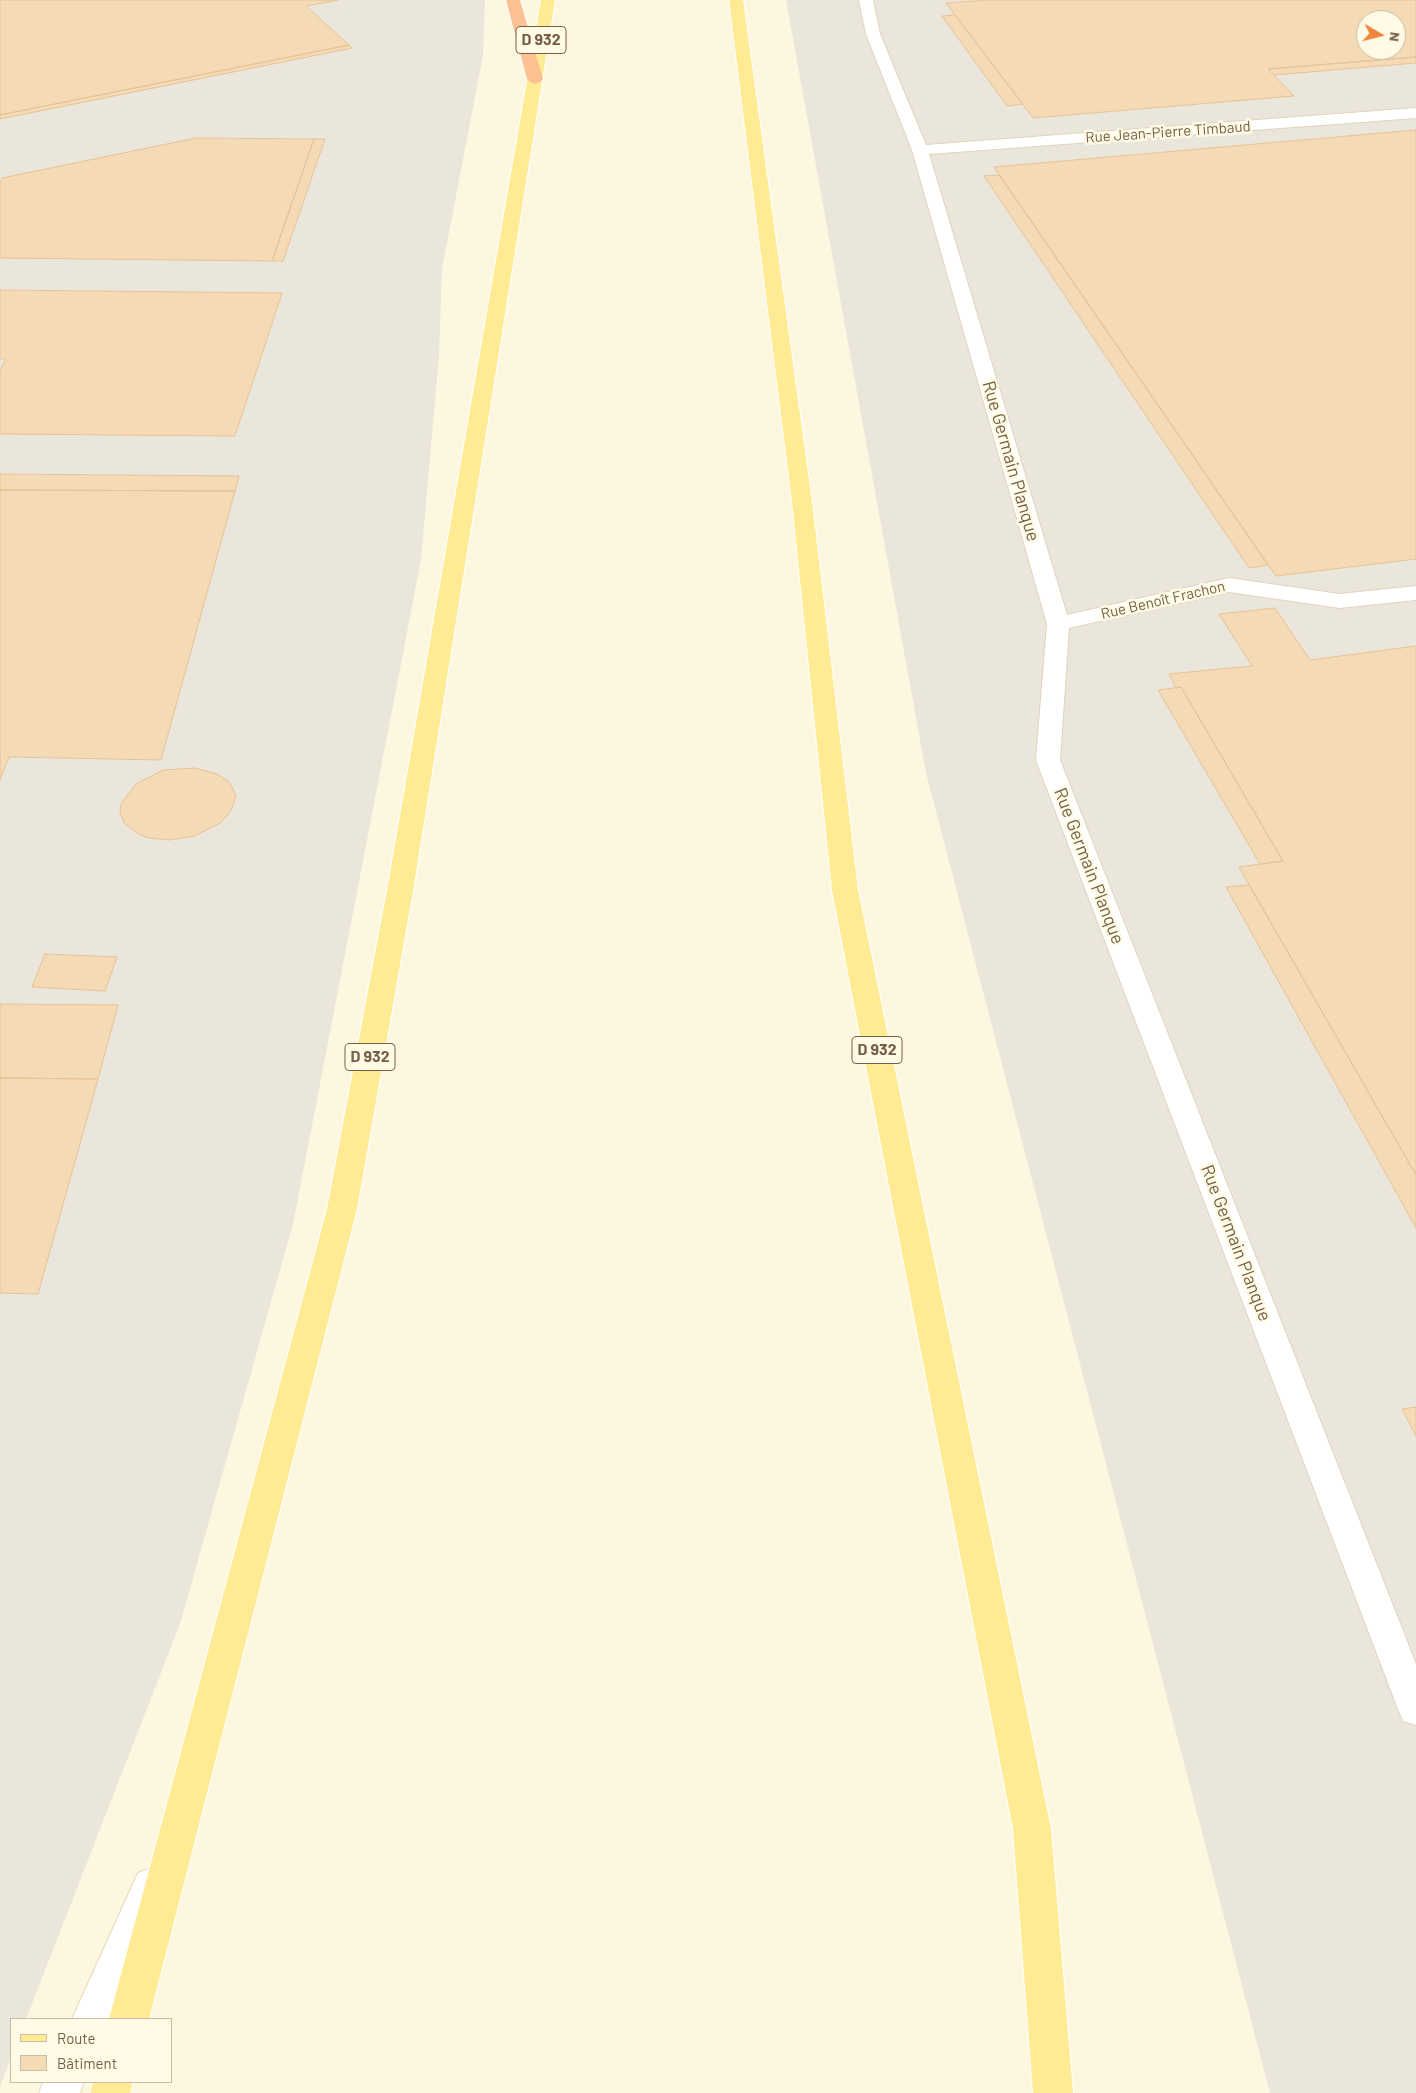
<!DOCTYPE html>
<meta charset="utf-8">
<style>
body{margin:0}
#map{position:relative;width:1416px;height:2093px;overflow:hidden;background:#fdf7df;font-family:Barlow,sans-serif}
canvas{display:block}
.legend{position:absolute;left:10px;top:2018px;width:162px;height:65px;box-sizing:border-box;background:#fffae6;border:1px solid #c7bca6;margin:0;padding:6px 9px;list-style:none;font-size:15px;color:#745f46}
.legend li{display:flex;align-items:center;gap:10px;height:25px}
.legend b{width:25px;border:1px solid #c7bca6}
.north{position:absolute;left:1356px;top:10px;width:50px;height:50px;box-sizing:border-box;background:#fffae6;border:1px solid #c7bca6;border-radius:50%;rotate:98deg;font-size:14px;font-weight:700;line-height:20px;text-align:center;color:#745f46}
.north::after{content:'';display:block;margin:auto;width:18px;height:22px;background:#ed853d;clip-path:polygon(50% 0,100% 100%,50% 72%,0 100%)}
</style>
<div id="map">
<canvas width="1416" height="2093"></canvas>
<ul class="legend">
<li><b style="height:6px;background:#ffeb94"></b>Route</li>
<li><b style="height:14px;background:#f4dab5"></b>Bâtiment</li>
</ul>
<div class="north">N</div>
</div>
<script>
const context = document.querySelector('canvas').getContext('2d');
context.lineJoin = 'round';
function paint(path, color) { context.fillStyle = color; context.fill(path, 'evenodd'); }
const poly = rows => new Path2D(rows.map(r => 'M' + r).join(''));
function trace(path, color, width, dash) { context.strokeStyle = color; context.lineWidth = width; context.lineCap = dash ? 'butt' : 'round'; context.setLineDash(dash || []); context.stroke(path); }
function write(font, color, halo, rows, align = 'center') {
  context.font = font + ' Barlow,sans-serif'; context.lineWidth = 5; context.setLineDash([]); context.textBaseline = 'middle'; context.strokeStyle = halo; context.fillStyle = color; for (const [text, x, y, turn = 0] of rows) {
    context.save(); context.translate(x, y); context.rotate((+turn || 0) * Math.PI / 180); context.textAlign = isNaN(turn) ? turn : align; if (halo) context.strokeText(text, 0, 0); context.fillText(text, 0, 0); context.restore();
  }
}
paint(poly([
 [0,0,485,0,483,55,442,269,439,356,421,560,293,1224,180,1624,26,2019,11,2019,11,2058,0,2087],
 [786,0,1416,0,1416,2093,1270,2093,926,773],
 [1366,20,1396,20,1396,50,1366,50]
]), '#ebe6db');
const building = poly([
 [0,0,338,0,306,6,349,45,0,115,0,0],
 [987,0,1416,0,1416,57,1268,69,1294,96,1033,118,946,3,987,0],
 [1366,20,1396,20,1396,50,1366,50,1366,20],
 [955,15,1023,104,1007,106,942,16,955,15],
 [349,45,352,48,0,119,0,115,349,45],
 [1416,57,1416,63,1274,75,1268,69,1416,57],
 [1416,130,1416,559,1276,576,994,167,1416,130],
 [196,138,314,139,272,261,0,258,0,182,2,178,196,138],
 [314,139,325,139,283,261,272,261,314,139],
 [999,175,1268,565,1249,568,984,176,999,175],
 [0,290,282,293,235,436,0,434,0,370,6,359,0,359,0,290],
 [0,474,239,476,235,491,0,490,0,474],
 [0,490,235,491,161,760,9,757,0,780,0,490],
 [1275,608,1310,660,1416,646,1416,1175,1239,867,1283,861,1181,687,1176,688,1169,674,1252,666,1219,614,1275,608],
 [1181,687,1283,861,1260,864,1158,690,1181,687],
 [195,768,217,774,229,782,232,787,236,796,233,806,228,815,220,823,195,836,169,840,149,838,138,834,125,824,120,813,121,804,136,784,163,770,195,768],
 [1249,885,1416,1175,1416,1228,1226,887,1249,885],
 [45,954,117,957,105,991,32,987,45,954],
 [0,1004,118,1005,98,1079,0,1078,0,1004],
 [0,1078,98,1079,38,1294,0,1293,0,1078],
 [1416,1407,1416,1436,1402,1409,1416,1407]
]);
paint(building, '#f4dab5');
trace(building, '#e7c395', 1);
const lane = poly([
 [859,0,873,0,880,34,926,145,1416,108,1416,118,929,154,1067,615,1229,578,1340,594,1416,586,1416,600,1340,608,1229,592,1069,628,1060,760,1416,1664,1416,1725,1403,1721,1398,1709,1036,760,1047,624,912,150,866,34,859,0]
]);
const secondary = poly([
 [151,1868,164,1873,170,1886,112,2019,72,2019,138,1873,151,1868],
 [43,2082,84,2082,80,2093,39,2093,43,2082]
]);
const primary = poly([
 [541,0,555,0,414,885,357,1209,149,2019,109,2019,327,1209,388,885,541,0],
 [729,0,743,0,812,502,858,890,1051,1829,1073,2093,1033,2093,1013,1829,832,890,792,502,729,0],
 [93,2082,133,2082,130,2093,90,2093,93,2082]
]);
const highway = poly([
 [506,0,520,0,543,79,540,82,535,84,530,82,527,79,506,0]
]);
trace(lane, '#e1d4bb', 2);
trace(secondary, '#e7d7b8', 2);
trace(primary, '#fff', 2);
trace(highway, '#fff', 2);
paint(lane, '#fff');
paint(secondary, '#fff');
paint(primary, '#ffeb94');
paint(highway, '#fbc192');
write('15px', '#745f46', '#fffae6', [
 ["Rue Jean-Pierre Timbaud",1168,132,-4],
 ["Rue Benoît Frachon",1163,600,-13]
]);
for (const [x, y, w] of [
 [541,40,50],
 [877,1050,50],
 [370,1057,50]
]) { const box = new Path2D(); box.roundRect(x - w / 2, y - 13.5, w, 27, 4); context.fillStyle = '#fffae6'; context.fill(box); trace(box, '#745f46', 1); }
write('bold 16px', '#745f46', null, [
 ["D 932",541,40],
 ["D 932",877,1050],
 ["D 932",370,1057]
]);
write('18px', '#745f46', '#fffae6', [
 ["Rue Germain Planque",1011,461,74],
 ["Rue Germain Planque",1089,866,69],
 ["Rue Germain Planque",1236,1243,69]
]);
</script>
